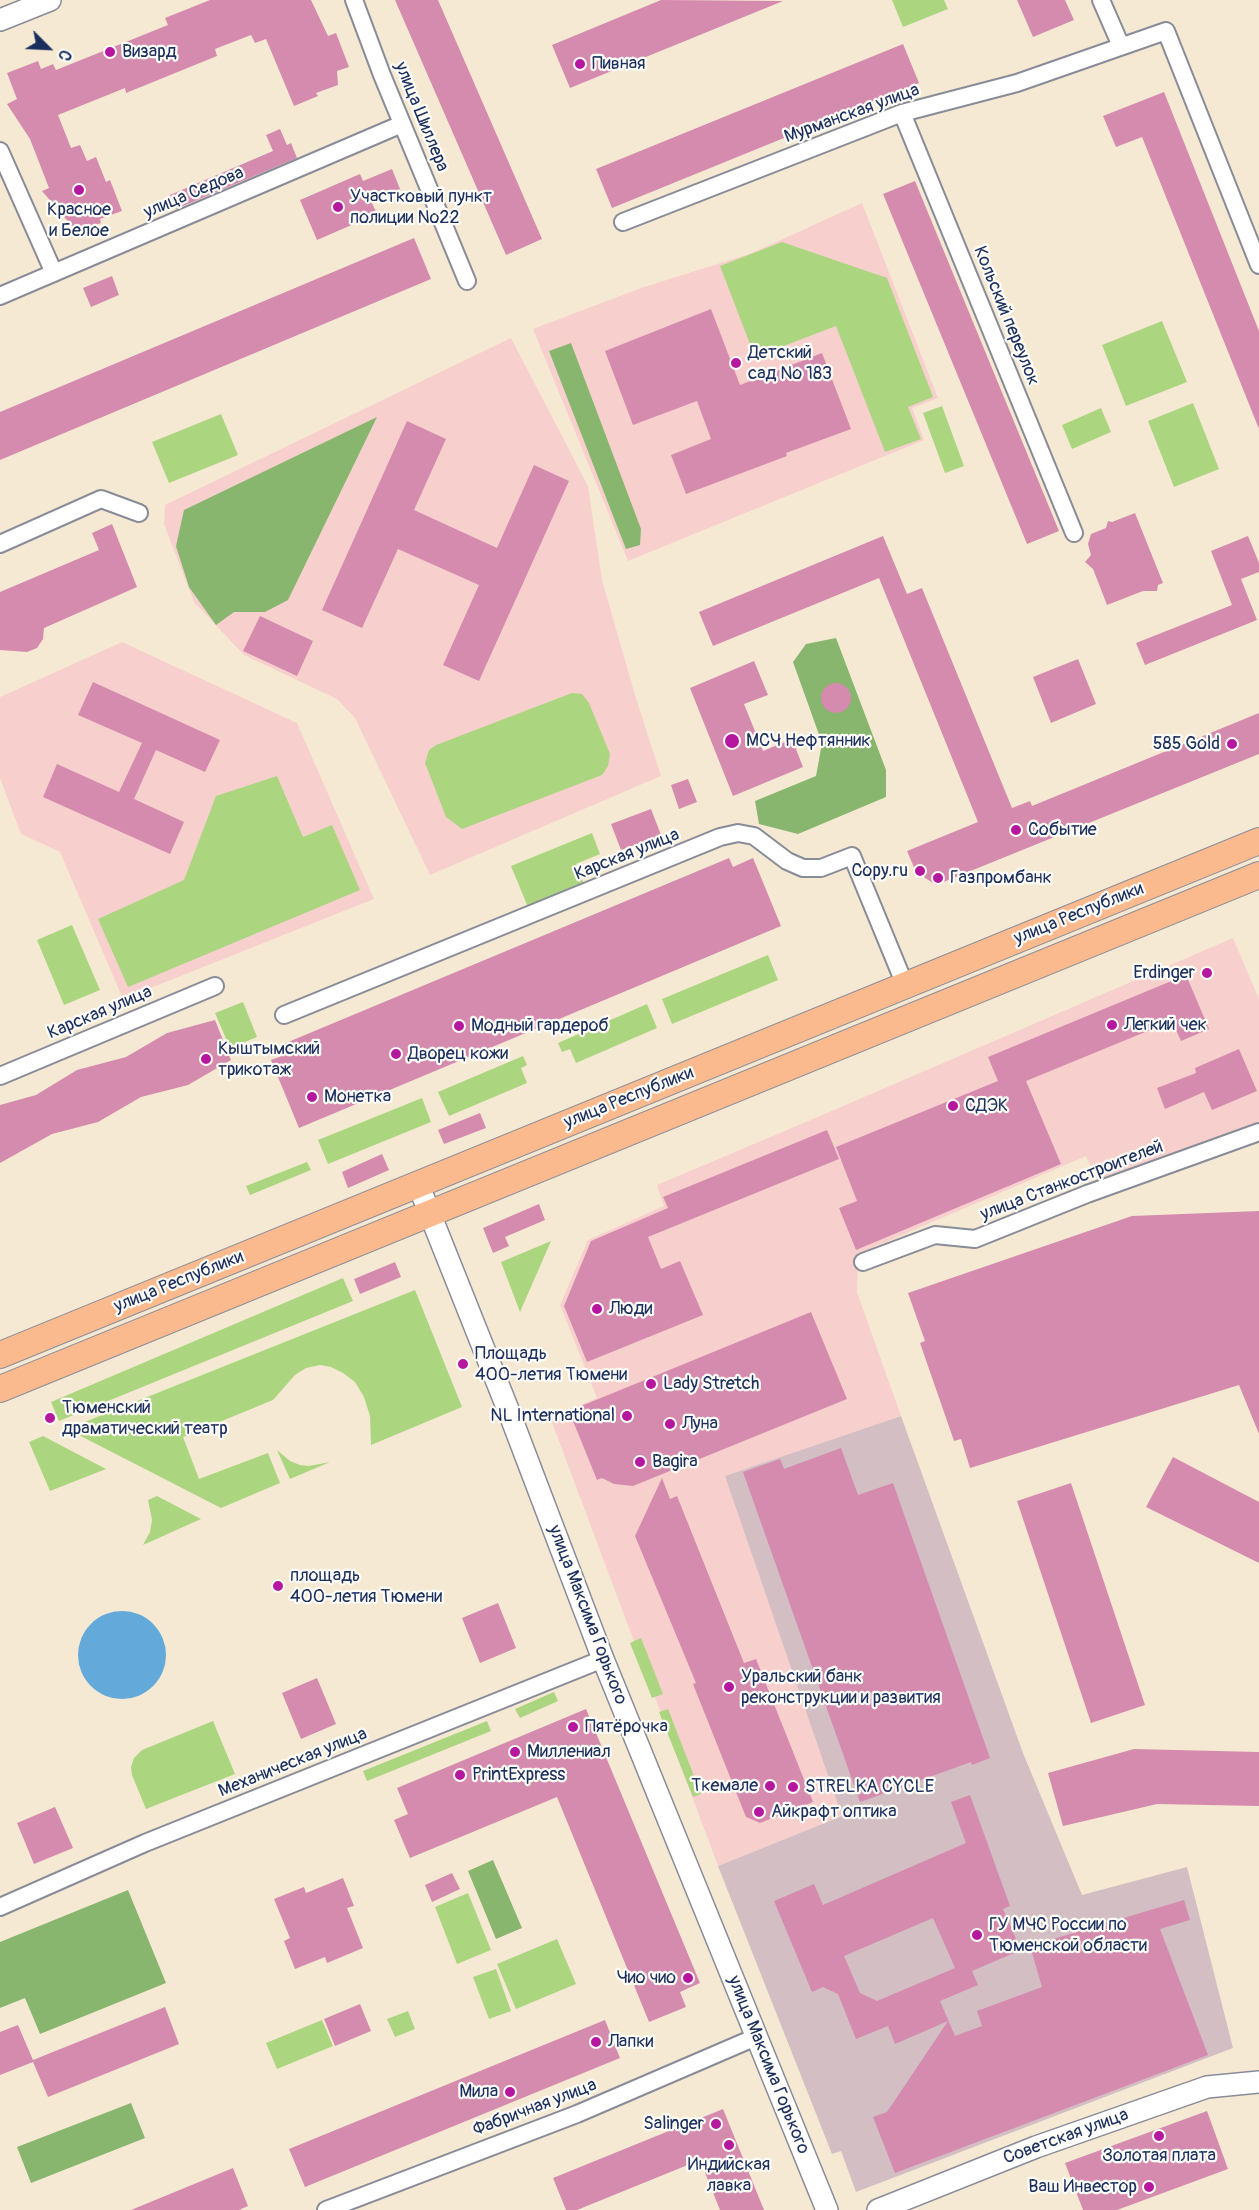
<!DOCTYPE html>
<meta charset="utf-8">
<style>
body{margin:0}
#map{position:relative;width:1259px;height:2210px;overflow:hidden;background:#f6e9d3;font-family:Pangolin,sans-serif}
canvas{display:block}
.north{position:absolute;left:18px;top:18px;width:60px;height:60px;-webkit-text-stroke:4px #fdfcf7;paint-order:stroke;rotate:114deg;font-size:16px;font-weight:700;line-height:24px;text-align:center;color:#1b2f5e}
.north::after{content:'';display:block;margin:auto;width:21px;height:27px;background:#1b2f5e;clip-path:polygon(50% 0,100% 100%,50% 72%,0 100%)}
</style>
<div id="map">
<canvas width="1259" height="2210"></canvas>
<div class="north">С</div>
</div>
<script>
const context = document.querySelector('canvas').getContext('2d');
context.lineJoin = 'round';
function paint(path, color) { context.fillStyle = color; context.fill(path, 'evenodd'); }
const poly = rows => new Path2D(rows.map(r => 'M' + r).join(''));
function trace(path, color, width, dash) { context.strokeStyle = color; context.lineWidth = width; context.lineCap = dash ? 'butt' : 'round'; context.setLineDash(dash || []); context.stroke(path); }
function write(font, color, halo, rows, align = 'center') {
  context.font = font + ' Pangolin,sans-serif'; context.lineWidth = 4.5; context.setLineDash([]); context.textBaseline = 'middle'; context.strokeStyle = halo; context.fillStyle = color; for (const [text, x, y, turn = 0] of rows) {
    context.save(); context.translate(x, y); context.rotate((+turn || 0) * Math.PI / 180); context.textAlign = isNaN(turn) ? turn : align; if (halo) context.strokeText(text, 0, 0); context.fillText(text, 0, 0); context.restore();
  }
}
paint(poly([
 [862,203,938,398,912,408,924,440,628,561,533,329,641,288,752,253],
 [511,338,588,486,602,580,635,695,661,776,430,875,355,718,337,699,244,655,194,602,164,524,165,505],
 [122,642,297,723,374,899,123,999,60,852,21,834,0,778,0,697],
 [1233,938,1259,999,1259,1123,1098,1182,1086,1156,858,1254,857,1292,901,1416,726,1476,842,1816,718,1866,550,1417,597,1398,560,1305,588,1240,664,1206,657,1185,820,1116]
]), '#f7d0cd');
paint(poly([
 [901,1416,1023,1753,1082,1895,1187,1867,1233,2048,856,2192,841,2151,832,2154,718,1866,842,1816,725,1476]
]), '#d2bec3');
paint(poly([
 [892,0,944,0,948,9,903,27],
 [782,242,887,278,933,397,908,407,921,439,885,452,836,326,755,357,720,266],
 [1162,321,1187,382,1126,406,1102,345],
 [1193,403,1219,469,1174,487,1148,421],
 [942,406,964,466,945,473,923,413],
 [1101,408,1111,432,1072,449,1062,425],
 [221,414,238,455,169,483,152,442],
 [572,693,582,694,589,703,610,754,608,766,602,775,462,829,446,817,425,763,429,750,436,745],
 [277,776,303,837,332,825,360,890,128,987,98,919,184,880,216,796],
 [592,833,600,854,576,864,586,889,530,912,511,866],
 [72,925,100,990,64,1005,37,940],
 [768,955,778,980,672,1024,662,999],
 [243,1002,257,1037,230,1048,215,1013],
 [647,1004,657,1028,576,1063,570,1049,562,1052,558,1043],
 [523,1056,527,1065,521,1068,527,1083,449,1116,438,1092],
 [422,1098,431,1122,328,1164,318,1140],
 [307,1162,311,1170,250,1195,246,1186],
 [551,1241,520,1312,501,1262],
 [343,1278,353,1301,59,1421,51,1402],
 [415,1290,462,1407,371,1445,370,1416,364,1397,355,1382,343,1373,331,1367,320,1365,306,1368,295,1375,273,1400,183,1437,199,1479,268,1453,280,1483,221,1508,67,1429],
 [43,1436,106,1469,50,1491,29,1442],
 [277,1450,290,1461,300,1465,309,1466,330,1462,290,1479],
 [157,1496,201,1519,143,1545,150,1532,152,1520,148,1500],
 [641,1638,663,1694,652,1698,630,1643],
 [554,1692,558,1701,520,1718,515,1709],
 [668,1709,701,1794,693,1797,659,1712],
 [213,1721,235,1774,146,1809,132,1775,131,1767,134,1758,142,1750],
 [487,1721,491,1731,367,1781,363,1771],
 [468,1893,491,1950,457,1964,435,1907],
 [557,1939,576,1984,516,2009,497,1964],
 [496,1969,511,2011,489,2019,473,1977],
 [408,2011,415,2029,395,2037,387,2019],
 [322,2020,333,2046,277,2069,266,2043]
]), '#acd580');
paint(poly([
 [571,343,641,529,640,545,626,549,549,351],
 [377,417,288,600,265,612,234,612,216,625,189,587,176,546,184,510],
 [836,638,886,770,886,797,798,834,759,824,755,801,816,776,822,743,793,662,806,644],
 [493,1860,522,1928,496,1939,468,1871],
 [128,1890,166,1983,40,2034,25,1998,0,2008,0,1942],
 [131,2103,145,2138,31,2183,17,2147]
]), '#89b66e');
paint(poly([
 '78 1655a44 44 0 1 1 88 0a44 44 0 1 1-88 0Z'
]), '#63aada');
paint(poly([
 [210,0,311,0,328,36,336,33,349,67,337,71,338,85,316,93,318,96,294,106,266,39,255,43,251,35,215,49,217,56,126,93,125,88,58,115,71,148,80,145,87,161,96,157,106,182,110,180,122,211,100,219,101,223,77,232,42,191,49,188,30,139,7,104,17,99,7,73,38,61,41,69,53,64,56,70,168,25,165,18],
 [395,0,438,0,542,239,506,255],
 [661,0,783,1,570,88,552,45],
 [1017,0,1065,0,1074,20,1033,37],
 [903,44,919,83,612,208,596,169],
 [1164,92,1259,331,1259,429,1142,137,1116,147,1103,116],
 [280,129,287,145,291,143,297,158,176,209,170,195,273,151,266,135],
 [392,169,400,189,371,201,377,214,317,240,300,200,360,174,363,181],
 [915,181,1059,531,1027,544,883,194],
 [414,238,431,279,0,460,0,412],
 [112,276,119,295,91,307,83,288],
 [711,309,740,385,822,353,851,429,786,453,787,456,686,494,671,455,711,439,697,401,633,425,605,351],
 [407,421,446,439,414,510,497,548,534,465,569,481,479,681,443,665,479,585,398,549,362,628,322,610],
 [1135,513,1163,583,1158,585,1157,591,1143,591,1107,605,1093,569,1085,562,1091,555,1088,544,1091,534,1106,528,1108,521,1112,522],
 [112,524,137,587,44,628,43,639,37,648,27,652,0,650,0,592,99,550,92,533],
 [883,536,907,594,922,588,1012,808,1030,801,1032,806,1259,713,1259,754,936,885,916,872,907,851,978,822,879,578,713,646,699,612],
 [1248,536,1259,563,1259,572,1241,579,1257,620,1145,665,1136,643,1232,605,1211,551],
 [260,616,313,641,297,676,243,651],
 [1078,659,1096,704,1051,723,1033,677],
 [754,661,768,695,744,704,763,751,792,739,803,767,733,796,690,688],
 [93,682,220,740,205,772,156,750,134,799,184,822,170,854,43,797,57,764,119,792,142,743,78,715],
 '821 698a15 15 0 1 1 30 0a15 15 0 1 1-30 0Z',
 [688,779,697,802,679,809,671,785],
 [651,809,661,835,621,850,611,824],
 [729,858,733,867,753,858,781,926,299,1128,271,1060,285,1055,281,1045],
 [1186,975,1209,1029,1181,1041,1172,1021,1026,1081,1061,1164,856,1250,839,1208,857,1201,836,1147,998,1081,988,1057],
 [215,1020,231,1060,188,1085,141,1097,98,1122,52,1134,0,1163,0,1105,36,1095,77,1070,126,1057,167,1033],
 [1239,1049,1257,1091,1212,1110,1204,1092,1165,1109,1157,1088,1196,1073,1195,1068],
 [480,1113,486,1128,444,1144,438,1130],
 [827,1130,839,1159,648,1237,661,1269,680,1261,703,1315,587,1362,564,1306,591,1241,668,1208,663,1197],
 [382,1154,389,1170,348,1188,342,1172],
 [539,1204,545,1220,505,1237,509,1246,493,1253,483,1228],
 [1259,1211,1259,1434,1239,1385,970,1468,961,1439,954,1441,920,1343,925,1341,908,1293,1132,1216],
 [395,1262,401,1277,360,1294,354,1279],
 [811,1312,847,1399,633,1486,614,1484,602,1478,597,1480,569,1411],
 [841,1448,858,1495,893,1483,990,1758,972,1765,971,1762,860,1802,743,1472,780,1459,784,1469],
 [1173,1457,1259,1502,1259,1563,1146,1507],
 [662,1478,670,1499,677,1496,744,1663,756,1659,813,1802,760,1823,746,1817,693,1684,696,1683,635,1536],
 [1071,1483,1145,1705,1091,1723,1017,1501],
 [498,1603,516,1648,480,1663,462,1618],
 [317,1678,336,1724,301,1739,282,1693],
 [586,1709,700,1983,680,1992,686,2007,649,2022,557,1797,410,1858,394,1820,408,1814,397,1788],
 [1134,1749,1259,1752,1259,1806,1157,1804,1063,1826,1048,1773],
 [970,1795,1010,1906,1003,1909,1021,1950,972,1971,978,1985,940,2001,955,2036,982,2026,977,2011,1042,1987,1030,1946,1184,1900,1190,1920,1160,1929,1208,2055,895,2173,873,2117,887,2112,948,2021,895,2044,888,2026,856,2039,838,1994,823,1987,812,1992,774,1901,814,1884,823,1905,966,1843,951,1802],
 [933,1918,955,1968,877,2001,860,1993,844,1956],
 [55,1807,73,1848,34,1864,17,1823],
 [452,1873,460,1889,432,1902,425,1885],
 [343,1878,354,1906,347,1908,363,1948,327,1963,325,1957,295,1969,284,1941,290,1938,274,1899,304,1887,306,1893],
 [360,2004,371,2031,335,2046,324,2019],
 [165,2007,179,2044,48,2097,33,2062,0,2075,0,2032,18,2025,33,2060],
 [605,2020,620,2058,305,2187,289,2149],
 [723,2109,764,2210,720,2210,700,2160,577,2210,566,2210,553,2178],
 [1207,2111,1228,2169,1117,2210,1083,2210,1065,2163],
 [233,2168,248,2206,239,2210,131,2210]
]), '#d58bae');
const minor = poly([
 [354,0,382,75,467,281],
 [1101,0,1121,46],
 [902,113,1074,533],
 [0,151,54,273],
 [623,222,902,113,1017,83,1166,31,1259,265],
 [0,296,402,124],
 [0,544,101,499,139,513],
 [284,1015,720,837,738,833,754,836,787,861,803,868,821,868,852,856,905,985],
 [0,1076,215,986],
 [863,1262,935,1235,975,1239,1087,1194,1259,1132],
 [0,1907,145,1843,603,1659],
 [326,2210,577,2114,756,2037]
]);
const tertiary = poly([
 [0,20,50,0],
 [418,1184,509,1412,603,1659,827,2210],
 [878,2210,1036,2147,1207,2087,1259,2082]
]);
const primary = poly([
 [0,1355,1259,841],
 [0,1389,1259,875]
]);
trace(minor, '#888c98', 20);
trace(tertiary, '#888c98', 24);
trace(primary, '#888c98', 28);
trace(minor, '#fff', 16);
trace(tertiary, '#fff', 21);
trace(primary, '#fbba8d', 26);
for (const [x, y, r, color] of [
 [110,52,6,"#b5179e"],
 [580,64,6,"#b5179e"],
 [79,190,6,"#b5179e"],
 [338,207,6,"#b5179e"],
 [736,363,6,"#b5179e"],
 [732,741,8,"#b5179e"],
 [1232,744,6,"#b5179e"],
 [1016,830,6,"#b5179e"],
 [920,871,6,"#b5179e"],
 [938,878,6,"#b5179e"],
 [1207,973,6,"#b5179e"],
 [1112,1025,6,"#b5179e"],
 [459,1026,6,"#b5179e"],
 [396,1054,6,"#b5179e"],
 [206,1059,6,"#b5179e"],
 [312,1097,6,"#b5179e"],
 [953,1106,6,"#b5179e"],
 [597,1309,6,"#b5179e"],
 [463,1364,6,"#b5179e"],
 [651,1384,6,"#b5179e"],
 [627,1416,6,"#b5179e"],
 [50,1418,6,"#b5179e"],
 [670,1424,6,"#b5179e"],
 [640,1462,6,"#b5179e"],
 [278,1586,6,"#b5179e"],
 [729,1687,6,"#b5179e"],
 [573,1727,6,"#b5179e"],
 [515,1752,6,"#b5179e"],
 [460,1775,6,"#b5179e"],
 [770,1786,6,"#b5179e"],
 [793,1787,6,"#b5179e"],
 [759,1812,6,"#b5179e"],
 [977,1935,6,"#b5179e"],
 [688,1978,6,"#b5179e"],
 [596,2042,6,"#b5179e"],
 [510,2092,6,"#b5179e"],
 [716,2124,6,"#b5179e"],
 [1159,2136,6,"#b5179e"],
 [729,2145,6,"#b5179e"],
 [1149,2187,6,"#b5179e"]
]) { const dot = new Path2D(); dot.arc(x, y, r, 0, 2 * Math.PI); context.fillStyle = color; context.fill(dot); trace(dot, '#fdfcf7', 2); }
write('18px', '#1b2f5e', '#fdfcf7', [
 ["Визард",122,52],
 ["Пивная",592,64],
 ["Участковый пункт",350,197],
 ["полиции №22",350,218],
 ["Красное",79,210,"center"],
 ["и Белое",79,231,"center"],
 ["Детский",748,353],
 ["сад № 183",748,374],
 ["МСЧ Нефтянник",746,741],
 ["585 Gold",1220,744,"right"],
 ["Событие",1028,830],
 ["Copy.ru",908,871,"right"],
 ["Газпромбанк",950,878],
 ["Erdinger",1195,973,"right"],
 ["Легкий чек",1124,1025],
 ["Модный гардероб",471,1026],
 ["Кыштымский",218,1049],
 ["трикотаж",218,1070],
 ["Дворец кожи",408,1054],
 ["Монетка",324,1097],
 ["СДЭК",965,1106],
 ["Люди",609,1309],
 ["Площадь",475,1354],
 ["400-летия Тюмени",475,1375],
 ["Lady Stretch",663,1384],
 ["Тюменский",62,1408],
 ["драматический театр",62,1429],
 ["NL International",615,1416,"right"],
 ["Луна",682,1424],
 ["Bagira",652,1462],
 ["площадь",290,1576],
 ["400-летия Тюмени",290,1597],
 ["Уральский банк",741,1677],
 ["реконструкции и развития",741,1698],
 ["Пятёрочка",585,1727],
 ["Миллениал",527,1752],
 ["PrintExpress",472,1775],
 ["Ткемале",758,1786,"right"],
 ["STRELKA CYCLE",805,1787],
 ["Айкрафт оптика",771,1812],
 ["ГУ МЧС России по",989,1925],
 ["Тюменской области",989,1946],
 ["Чио чио",676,1978,"right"],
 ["Лапки",608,2042],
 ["Мила",498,2092,"right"],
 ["Salinger",704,2124,"right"],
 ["Золотая плата",1159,2156,"center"],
 ["Индийская",729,2165,"center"],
 ["лавка",729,2186,"center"],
 ["Ваш Инвестор",1137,2187,"right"]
], 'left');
write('18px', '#1b2f5e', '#fdfcf7', [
 ["Мурманская улица",852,114,-20],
 ["улица Шиллера",421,117,68],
 ["улица Седова",194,193,-23],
 ["Кольский переулок",1006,316,68],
 ["Карская улица",627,855,-22],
 ["улица Республики",1079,914,-22],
 ["Карская улица",100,1013,-23],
 ["улица Республики",629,1098,-22],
 ["улица Станкостроителей",1072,1181,-21],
 ["улица Республики",179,1282,-22],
 ["улица Максима Горького",587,1615,69],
 ["Механическая улица",293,1763,-22],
 ["улица Максима Горького",768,2065,68],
 ["Фабричная улица",535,2108,-21],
 ["Советская улица",1066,2137,-20]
]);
</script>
